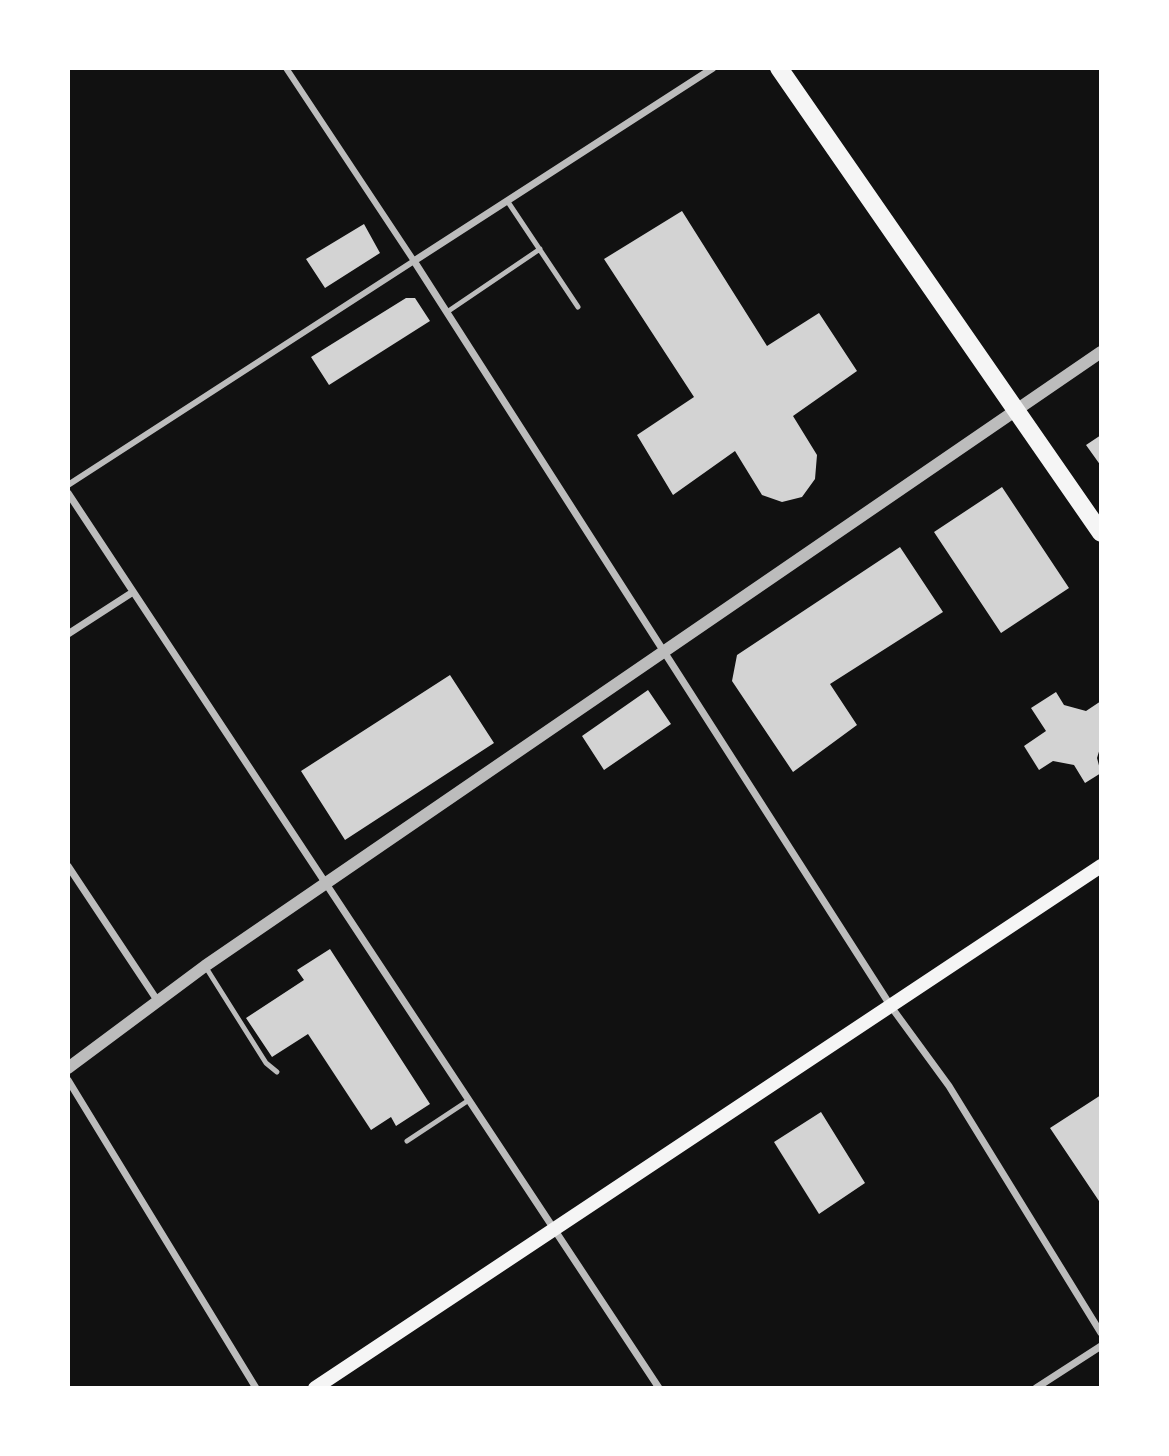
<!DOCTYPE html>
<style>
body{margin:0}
#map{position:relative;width:1169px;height:1456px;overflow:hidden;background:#111;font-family:"Sofia Sans Condensed",sans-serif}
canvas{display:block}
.frame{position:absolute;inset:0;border:70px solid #fff;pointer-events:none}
</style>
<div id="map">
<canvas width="1169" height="1456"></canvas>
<div class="frame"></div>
</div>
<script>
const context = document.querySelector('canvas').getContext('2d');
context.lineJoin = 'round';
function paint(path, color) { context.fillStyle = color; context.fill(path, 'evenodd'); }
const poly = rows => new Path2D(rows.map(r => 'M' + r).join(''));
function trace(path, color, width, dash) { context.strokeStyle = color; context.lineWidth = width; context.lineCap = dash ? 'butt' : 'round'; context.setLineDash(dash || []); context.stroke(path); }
paint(poly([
 [682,211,767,346,819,313,857,371,793,416,817,455,815,479,802,497,782,502,762,495,735,451,673,495,637,435,694,397,604,259],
 [364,224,380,253,325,288,306,259],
 [406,298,415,298,430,321,329,385,311,357],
 [1101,435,1101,466,1086,445],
 [1002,487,1069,588,1001,633,934,532],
 [900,547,943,612,830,684,857,725,793,772,732,681,737,655],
 [450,675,494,743,345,840,301,771],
 [648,690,671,724,604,770,582,736],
 [1056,692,1064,705,1086,711,1101,701,1101,745,1097,758,1101,773,1085,783,1074,765,1053,761,1039,770,1024,746,1046,731,1031,708],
 [330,949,430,1104,396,1126,391,1117,371,1130,308,1034,272,1057,246,1018,304,980,297,970],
 [1101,1095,1101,1204,1050,1128],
 [821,1112,865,1183,819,1214,774,1142]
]), '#d3d3d3');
trace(poly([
 [508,202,578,307],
 [447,312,540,249],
 [205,966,266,1063,277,1072],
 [407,1141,469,1100]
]), '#bcbcbc', 5);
trace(poly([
 [68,485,414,261,286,68]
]), '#bcbcbc', 6);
trace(poly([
 [713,68,414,261,892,1008,949,1086,1101,1333],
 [68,493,659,1388],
 [68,634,133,592],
 [68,866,157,1000],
 [68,1080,256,1388],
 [1036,1388,1101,1346]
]), '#bcbcbc', 7);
trace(poly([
 [68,1068,205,966,1101,352]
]), '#bcbcbc', 12);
trace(poly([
 [315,1388,1101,866]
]), '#f5f5f5', 14);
trace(poly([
 [779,68,1101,533]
]), '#f5f5f5', 18);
</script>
